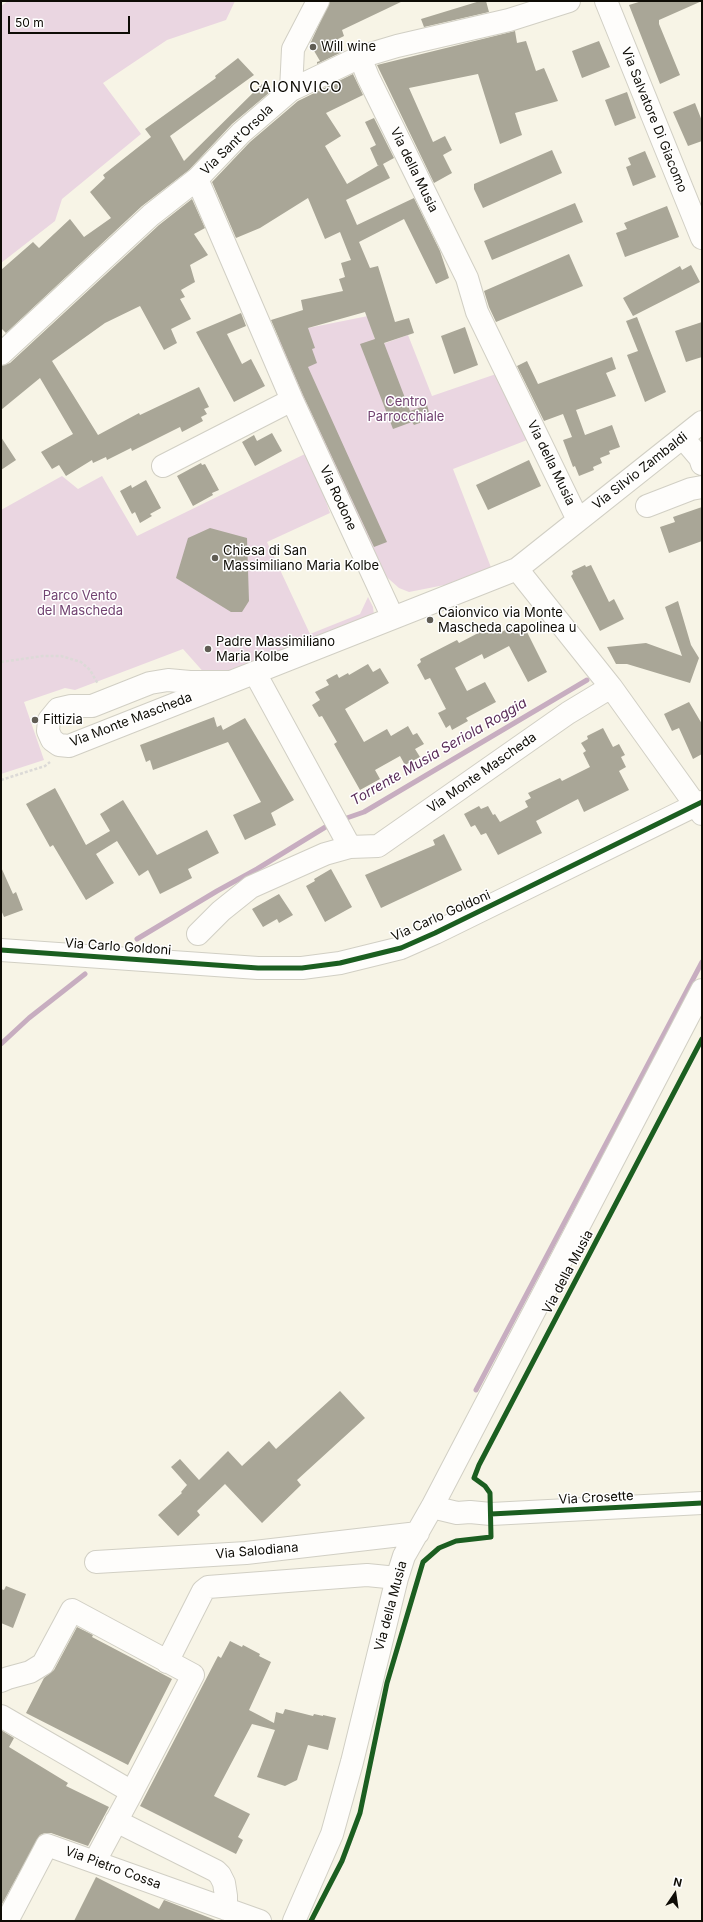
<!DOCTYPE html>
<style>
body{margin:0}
#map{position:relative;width:703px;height:1922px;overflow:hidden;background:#f7f4e6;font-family:Inter,sans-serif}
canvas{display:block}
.frame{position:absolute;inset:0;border:2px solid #0e0c05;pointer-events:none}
.north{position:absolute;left:655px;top:1874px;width:40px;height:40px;-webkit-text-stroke:3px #fff;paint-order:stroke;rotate:13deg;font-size:11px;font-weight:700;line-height:16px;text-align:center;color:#0e0c05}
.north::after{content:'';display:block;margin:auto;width:14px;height:18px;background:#0e0c05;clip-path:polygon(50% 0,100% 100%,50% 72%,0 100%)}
.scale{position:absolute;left:8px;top:16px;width:122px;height:18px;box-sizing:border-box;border:2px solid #0e0c05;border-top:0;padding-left:5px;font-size:12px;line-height:14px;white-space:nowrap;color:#0e0c05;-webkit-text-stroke:3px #fff;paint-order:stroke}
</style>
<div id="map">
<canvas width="703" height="1922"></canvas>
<div class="frame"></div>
<div class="north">N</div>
<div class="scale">50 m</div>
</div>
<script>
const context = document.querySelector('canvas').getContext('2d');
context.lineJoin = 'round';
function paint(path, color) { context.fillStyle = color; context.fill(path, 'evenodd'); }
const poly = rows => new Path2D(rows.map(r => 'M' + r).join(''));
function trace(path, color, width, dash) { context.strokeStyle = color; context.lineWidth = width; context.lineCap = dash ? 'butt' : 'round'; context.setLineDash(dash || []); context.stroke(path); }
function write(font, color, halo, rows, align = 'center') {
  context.font = font + ' Inter,sans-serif'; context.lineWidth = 3; context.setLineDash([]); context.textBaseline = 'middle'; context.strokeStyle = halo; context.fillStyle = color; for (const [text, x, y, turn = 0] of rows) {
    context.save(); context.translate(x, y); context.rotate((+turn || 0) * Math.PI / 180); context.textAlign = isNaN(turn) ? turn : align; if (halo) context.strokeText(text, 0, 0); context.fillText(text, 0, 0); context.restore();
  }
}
paint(poly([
 [8,1,235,1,226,20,167,40,103,83,141,134,62,199,55,221,1,263,1,6],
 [368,316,377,346,408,335,432,396,499,373,527,440,453,469,492,570,470,580,409,592,399,588,381,572,275,340,308,328],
 [309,452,330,513,267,542,310,634,360,614,368,597,373,607,374,615,222,677,207,676,183,649,75,690,65,688,24,702,44,760,1,774,1,510,62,476,78,489,102,476,137,536]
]), '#ead6e1');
trace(poly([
 [341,820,364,812,587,680],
 [137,939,217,891,257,869,332,823],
 [1,1044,29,1018,85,974],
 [476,1390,702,962]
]), '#c7adc0', 5);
paint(poly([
 [330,1,403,1,342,30,344,36,338,39,344,51,317,64,317,62,320,61,310,44],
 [480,1,486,1,489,12,424,27,421,19],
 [642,1,702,1,659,20,659,24,680,75,660,84,629,5],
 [515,31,517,43,526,41,536,71,544,68,558,101,515,113,522,135,500,144,478,74,409,88,433,142,445,136,452,150,443,155,452,173,434,183,377,65],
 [599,41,610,67,582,78,572,51],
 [238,58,254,75,170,136,184,161,262,84,270,92,232,124,189,170,142,206,6,333,1,328,1,270,33,242,39,248,70,219,84,237,111,218,90,192,105,178,103,175,151,137,145,129,216,78,215,76],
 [353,74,363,95,326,113,341,136,325,146,347,184,379,165,378,166,370,148,376,145,365,122,374,118,394,158,383,164,390,178,346,200,357,225,414,198,440,251,449,278,436,284,404,219,359,242,370,268,378,266,395,322,409,318,414,333,384,343,410,411,427,405,431,419,414,425,412,422,393,429,360,344,375,339,365,312,308,328,315,348,312,349,317,363,308,367,387,542,374,547,303,395,271,320,303,310,301,300,343,291,339,279,345,277,341,263,351,260,340,232,325,239,308,198,260,228,236,238,212,182,250,142,298,101],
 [627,92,636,118,615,126,605,100],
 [695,103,702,121,702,141,688,146,673,112],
 [552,150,562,173,483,208,474,189,474,184],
 [645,151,656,177,633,186,626,167,631,165,628,158],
 [192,199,205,228,194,234,208,255,190,265,195,282,181,290,185,297,180,299,191,319,171,329,177,343,164,350,140,306,105,323,52,361,98,435,139,413,140,415,199,387,209,407,204,409,207,414,201,417,203,421,182,432,180,427,132,451,131,448,107,460,106,457,93,463,92,460,66,476,59,465,52,469,41,452,73,434,40,378,1,410,1,366,10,363,159,225],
 [575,203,583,222,492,260,484,241],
 [667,206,679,237,625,257,616,233,627,229,624,223],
 [569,254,583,286,496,322,489,307,484,291],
 [691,265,700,282,633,316,623,298,680,266,682,270],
 [241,313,246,326,227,334,242,364,251,359,265,386,234,402,196,332],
 [637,317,666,392,645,402,627,355,638,351,626,321],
 [702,322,702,357,686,362,675,331],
 [465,327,478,365,454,374,441,336],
 [612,357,616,369,606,373,616,396,576,410,585,435,612,425,620,447,609,451,610,454,600,458,602,463,593,467,594,470,579,476,575,466,573,467,563,440,572,437,563,414,544,421,517,366,527,361,538,384],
 [272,433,282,451,255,466,242,442,254,435,257,441],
 [1,437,16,460,1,470],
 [529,460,541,486,488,510,476,485],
 [201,463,202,465,205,464,219,490,212,493,213,495,193,506,177,476],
 [146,480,161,508,150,514,152,516,140,523,135,512,132,514,120,491,131,485,132,488],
 [702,507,702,541,669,553,660,527,675,522,673,517],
 [210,528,247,538,249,601,242,612,231,612,176,578,188,538],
 [585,565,586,567,591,565,609,602,614,599,624,619,600,631,571,576,573,574,572,571],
 [678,601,691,645,699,658,690,683,627,664,616,664,607,647,646,643,682,656,665,607],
 [516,625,519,632,525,628,547,672,528,682,509,646,484,659,482,654,455,668,467,691,485,682,496,702,466,718,468,721,452,730,450,725,446,728,438,713,446,709,430,678,425,680,417,665,421,662,420,659,457,640,459,643,484,630,486,633,498,627,501,632],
 [368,664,373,672,380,668,389,683,345,709,364,742,387,729,391,736,408,726,413,735,417,733,424,744,415,749,420,757,405,765,400,756,375,770,380,779,360,790,334,744,337,742,322,716,319,717,312,705,320,700,315,692,329,685,326,680,337,674,339,678,348,673,349,675],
 [689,702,702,724,702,754,693,759,679,728,672,731,664,714],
 [214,717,217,727,221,725,223,730,245,718,294,800,271,813,276,825,245,840,233,815,261,802,228,742,153,770,150,760,146,762,140,745],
 [603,728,613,747,619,744,625,755,621,757,626,767,619,771,629,790,584,812,578,799,536,821,542,833,498,855,486,833,481,835,475,825,471,827,464,814,479,806,481,809,488,806,493,815,495,814,500,822,528,807,525,801,531,798,528,793,560,778,562,781,590,767,583,753,586,751,581,743,588,739,587,736],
 [55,788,86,845,110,831,100,814,123,800,157,855,207,830,219,853,188,869,192,878,160,894,148,870,139,876,117,841,96,854,114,883,86,900,53,845,50,847,26,804],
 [444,834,462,870,381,908,365,875,435,845,433,840],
 [1,867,13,894,16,892,23,910,4,917,1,910],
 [331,869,352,907,325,922,306,886,315,881,314,879],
 [279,894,293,915,279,923,277,919,263,927,252,909],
 [340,1391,365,1418,297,1480,301,1485,262,1523,225,1484,197,1511,200,1515,178,1536,158,1515,182,1493,181,1492,187,1485,171,1467,180,1459,199,1480,228,1451,242,1466,269,1441,276,1449],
 [6,1586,26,1594,13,1628,1,1623,1,1589,4,1590],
 [77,1627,93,1635,92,1637,172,1679,128,1765,26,1713,44,1678,54,1670],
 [230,1641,242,1647,243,1645,260,1654,259,1656,271,1662,249,1710,274,1723,276,1712,283,1714,285,1709,313,1716,314,1714,323,1716,323,1715,336,1718,328,1750,308,1745,297,1780,285,1786,257,1777,275,1730,252,1724,214,1796,250,1814,238,1837,243,1840,236,1854,140,1806,218,1656,221,1658],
 [1,1730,14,1738,9,1747,68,1783,66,1786,109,1807,88,1846,51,1833,45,1833,40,1835,1,1906],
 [96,1877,159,1909,164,1900,218,1921,74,1921]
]), '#a9a697');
const minor = poly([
 [606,1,702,238],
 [360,57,368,77,467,278,477,312,578,520],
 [291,90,293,49,318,1],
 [197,179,292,400,393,618],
 [1,354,151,215,197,179,241,133,291,90,360,57,397,46,509,20,569,1],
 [683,438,700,458,702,464],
 [163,466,292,400],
 [647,506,691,489,702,487],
 [517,569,611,687,702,814],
 [255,673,350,847],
 [231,682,190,682,168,680,150,683,92,706,71,706,58,709,49,720,48,731,52,740,59,745,69,746,393,618,517,569,702,422],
 [198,934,221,911,251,887,325,854,350,847,378,846,568,713,611,687],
 [1,950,258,968,302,968,340,963,401,948,435,933,702,802],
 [432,1507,457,1513,470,1512,491,1514,702,1503],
 [96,1562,246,1553,418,1533],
 [167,1662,203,1591,208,1587,367,1575,397,1578],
 [1,1681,8,1678,30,1672,43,1664,72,1610,193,1675,132,1792],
 [1,1716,132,1792,95,1861],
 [116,1821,216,1871,220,1875,224,1883,226,1896,226,1909],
 [7,1921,47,1845,260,1921],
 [294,1921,332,1834,352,1762,397,1578,404,1556,432,1507,702,990]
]);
trace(minor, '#d1cfc4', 24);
trace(poly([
 [1,662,43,656,61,656,81,662,90,670,98,684],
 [1,780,45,766,50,762]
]), '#dcdad7', 2.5, [3, 2]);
trace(minor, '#fefdfb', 22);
trace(poly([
 [1,950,258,968,302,968,340,963,401,948,435,933,702,802],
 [491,1514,702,1503],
 [311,1921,342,1861,360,1813,387,1683,423,1562,439,1548,456,1541,491,1537,490,1493,485,1486,474,1478,479,1465,702,1039]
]), '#1b5e20', 5);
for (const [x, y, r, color] of [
 [313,47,4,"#605d54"],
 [215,558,4,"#605d54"],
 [430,620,4,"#605d54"],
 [208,649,4,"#605d54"],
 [35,720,4,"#605d54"]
]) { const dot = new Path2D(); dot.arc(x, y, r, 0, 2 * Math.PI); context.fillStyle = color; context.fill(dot); trace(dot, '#fff', 1.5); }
write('13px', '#0e0c05', '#fff', [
 ["Will wine",321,47],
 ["Chiesa di San",223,551],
 ["Massimiliano Maria Kolbe",223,566],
 ["Caionvico via Monte",438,613],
 ["Mascheda capolinea u",438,628],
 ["Padre Massimiliano",216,642],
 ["Maria Kolbe",216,657],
 ["Fittizia",43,720]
], 'left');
write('13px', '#0e0c05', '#fff', [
 ["Via Salvatore Di Giacomo",654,120,68],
 ["Via Sant'Orsola",237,140,-44],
 ["Via della Musia",414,170,64],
 ["Via della Musia",551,463,64],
 ["Via Silvio Zambaldi",640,471,-38],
 ["Via Rodone",338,498,65],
 ["Via Monte Mascheda",131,720,-21],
 ["Via Monte Mascheda",482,773,-35],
 ["Via Carlo Goldoni",441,916,-24],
 ["Via Carlo Goldoni",118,947,4],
 ["Via della Musia",568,1272,-62],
 ["Via Crosette",596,1498,-3],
 ["Via Salodiana",257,1551,-5],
 ["Via della Musia",391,1606,-75],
 ["Via Pietro Cossa",113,1868,20]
]);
write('13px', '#724371', '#fff', [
 ["Centro",406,402],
 ["Parrocchiale",406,417],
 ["Parco Vento",80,596],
 ["del Mascheda",80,611]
]);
write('italic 14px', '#5a2d59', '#fff', [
 ["Torrente Musia Seriola Roggia",439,752,-30]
]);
context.letterSpacing = '1px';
write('15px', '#0e0c05', '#fff', [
 ["CAIONVICO",296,87]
]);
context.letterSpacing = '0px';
</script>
